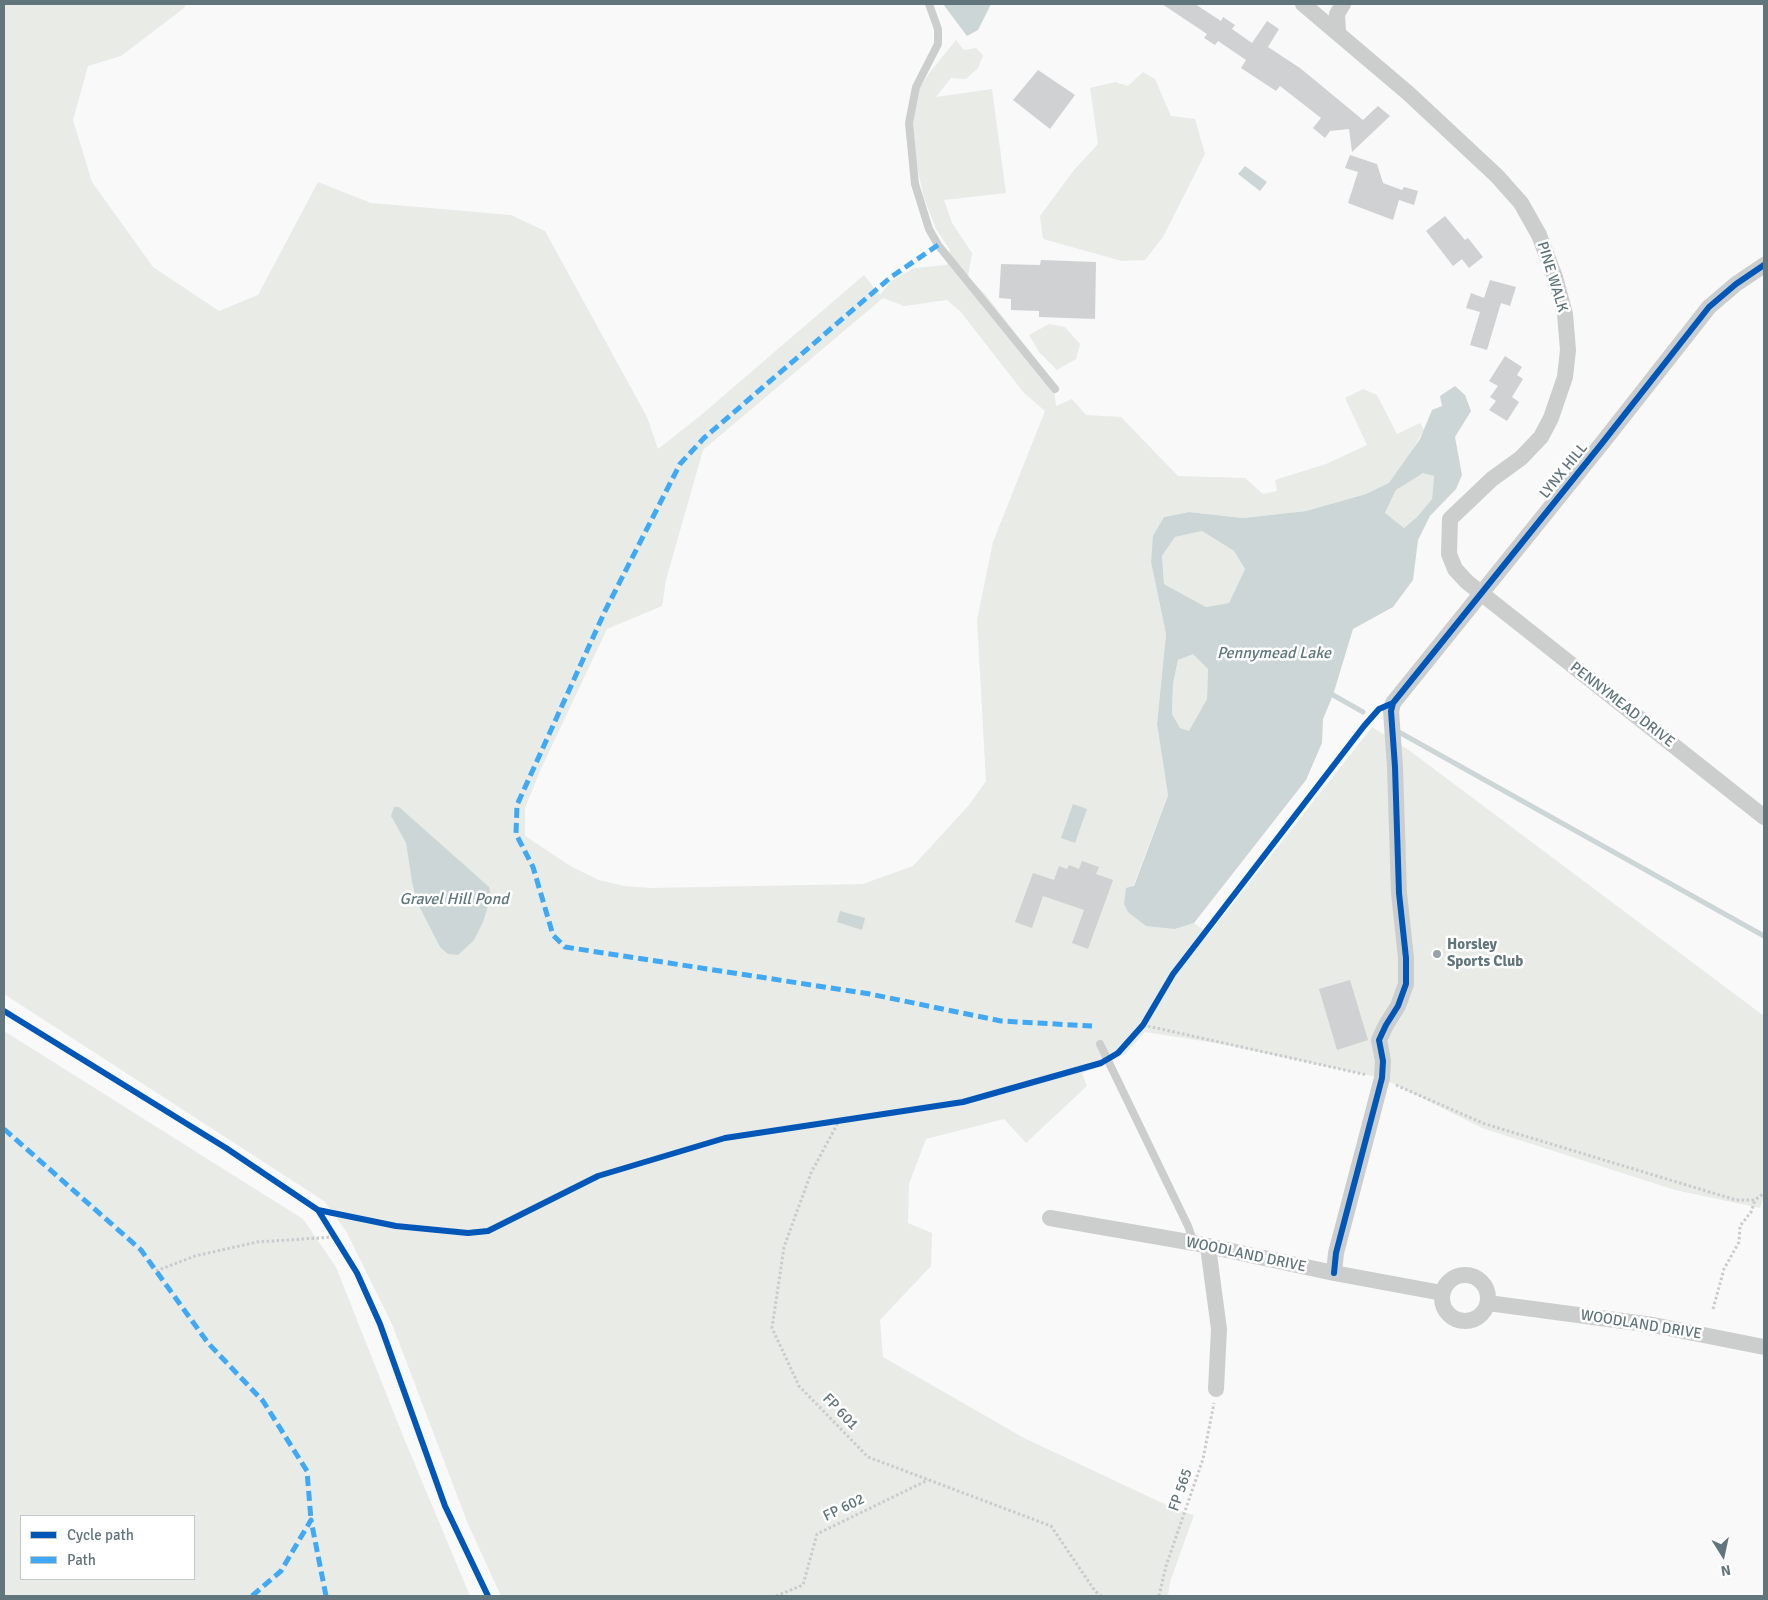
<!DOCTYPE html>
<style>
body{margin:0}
#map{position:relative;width:1768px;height:1600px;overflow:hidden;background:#f9f9f9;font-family:Signika,sans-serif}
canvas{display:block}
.frame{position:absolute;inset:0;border:5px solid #61757c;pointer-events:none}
.legend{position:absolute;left:20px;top:1515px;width:175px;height:65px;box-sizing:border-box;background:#fff;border:1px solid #c0c8cb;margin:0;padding:6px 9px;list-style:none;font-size:15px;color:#61757c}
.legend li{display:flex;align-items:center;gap:10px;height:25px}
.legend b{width:25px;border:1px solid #c0c8cb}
.north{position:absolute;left:1698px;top:1530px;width:50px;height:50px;-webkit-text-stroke:4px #fff;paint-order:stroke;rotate:170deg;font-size:14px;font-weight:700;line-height:20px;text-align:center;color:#61757c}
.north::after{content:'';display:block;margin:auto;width:18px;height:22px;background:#61757c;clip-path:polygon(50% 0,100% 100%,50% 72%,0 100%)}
</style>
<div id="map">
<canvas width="1768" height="1600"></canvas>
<div class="frame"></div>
<ul class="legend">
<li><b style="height:6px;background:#0057b8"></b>Cycle path</li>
<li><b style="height:6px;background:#3fa9f5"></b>Path</li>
</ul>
<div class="north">N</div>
</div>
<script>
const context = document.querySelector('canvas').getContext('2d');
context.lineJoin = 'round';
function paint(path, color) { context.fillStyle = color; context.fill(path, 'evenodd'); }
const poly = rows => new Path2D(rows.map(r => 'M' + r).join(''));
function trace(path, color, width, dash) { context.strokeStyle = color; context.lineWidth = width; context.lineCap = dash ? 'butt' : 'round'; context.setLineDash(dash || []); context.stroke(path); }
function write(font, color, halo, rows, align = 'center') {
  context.font = font + ' Signika,sans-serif'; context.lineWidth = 5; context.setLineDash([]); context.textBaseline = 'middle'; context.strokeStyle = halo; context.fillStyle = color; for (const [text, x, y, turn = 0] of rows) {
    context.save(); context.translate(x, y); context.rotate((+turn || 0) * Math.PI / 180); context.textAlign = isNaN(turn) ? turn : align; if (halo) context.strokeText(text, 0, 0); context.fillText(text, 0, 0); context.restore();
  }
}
paint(poly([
 [4,4,186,4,184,8,121,56,88,66,73,120,92,182,153,267,219,311,258,295,318,182,371,203,511,215,545,231,647,417,658,449,700,416,864,275,880,295,891,281,914,268,947,265,950,250,936,229,924,198,917,166,913,123,918,90,930,72,956,40,964,50,976,48,983,55,978,68,966,79,951,78,936,97,992,89,1006,193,944,200,952,223,972,253,968,277,985,294,1053,381,1056,406,1072,399,1086,415,1121,417,1178,476,1245,478,1263,494,1277,491,1275,480,1326,464,1367,445,1345,398,1363,389,1377,395,1397,434,1420,423,1424,430,1406,461,1389,484,1366,494,1306,511,1243,518,1189,512,1164,517,1154,536,1151,562,1166,634,1157,724,1168,794,1133,887,1126,889,1175,929,1194,923,1209,934,1372,727,1410,751,1764,1016,1764,1196,1760,1208,1675,1190,1482,1128,1382,1078,1222,1044,1145,1032,1125,1054,1103,1066,1082,1073,1087,1086,1026,1143,1004,1119,926,1139,909,1184,908,1223,932,1233,931,1266,880,1320,883,1357,1024,1438,1177,1510,1194,1515,1170,1582,1168,1596,501,1596,468,1524,392,1324,346,1231,324,1201,4,994],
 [883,298,904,306,947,300,960,311,1024,393,1045,411,993,542,977,620,986,781,969,805,913,866,863,884,650,888,624,886,599,880,572,867,525,836,525,808,540,771,607,629,662,606,666,580,703,450],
 [391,816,474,940,417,902,412,882,406,843],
 [1143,72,1155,79,1171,116,1195,119,1205,154,1163,237,1145,260,1122,261,1043,239,1040,216,1074,170,1098,144,1090,88,1115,82,1128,86],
 [1049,324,1065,327,1080,344,1076,359,1057,370,1039,352,1029,335],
 [1423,472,1434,476,1432,499,1417,517,1404,528,1385,514,1396,490],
 [1202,531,1234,551,1245,569,1229,603,1206,607,1164,584,1162,556,1175,537],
 [1193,653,1208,669,1207,699,1189,732,1180,728,1172,714,1173,684,1178,660],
 [4,1031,303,1219,336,1267,403,1436,470,1596,4,1596],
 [21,1516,194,1516,194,1579,21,1579]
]), '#e8ebe6');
paint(poly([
 [943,4,991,4,978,30,967,36],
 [1245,166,1267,182,1260,191,1238,174],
 [1455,386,1465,395,1471,411,1455,437,1462,475,1456,489,1430,516,1418,540,1413,580,1393,607,1353,629,1333,695,1323,719,1322,743,1306,780,1194,923,1175,929,1146,926,1128,912,1124,904,1126,888,1134,886,1168,795,1157,724,1166,634,1151,562,1153,536,1164,517,1189,512,1243,518,1306,511,1366,494,1389,483,1420,439,1432,410,1442,406,1440,396],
 [1423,473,1434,476,1432,499,1417,517,1404,528,1385,513,1396,490],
 [1202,531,1234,551,1245,569,1229,603,1206,607,1164,584,1162,556,1175,537],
 [1193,654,1208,669,1207,699,1189,731,1180,728,1172,714,1173,684,1178,660],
 [1073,804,1087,809,1075,843,1061,838],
 [394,807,399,807,489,887,491,896,483,922,474,940,458,955,448,954,440,947,417,902,412,882,406,843,391,816],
 [840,911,865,918,862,930,837,922]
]), '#ccd6d7');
trace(poly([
 [1333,695,1363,712],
 [1397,731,1764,936]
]), '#ccd6d7', 5);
paint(poly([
 [1162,4,1195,4,1221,21,1223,17,1235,25,1232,29,1252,43,1267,21,1279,29,1268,47,1300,68,1363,120,1378,106,1390,116,1352,152,1349,129,1330,131,1325,138,1313,128,1321,118,1280,86,1276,91,1241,68,1246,60,1218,41,1215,45,1204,38,1207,34],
 [1038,70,1075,95,1050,129,1013,100],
 [1350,155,1377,164,1383,183,1402,190,1404,187,1418,191,1414,205,1399,200,1393,220,1348,203,1358,172,1345,168],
 [1445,216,1465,240,1468,238,1483,257,1469,268,1462,259,1453,266,1426,231],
 [1041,260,1096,262,1095,319,1039,317,1039,311,1011,310,1011,299,999,298,1001,264,1040,265],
 [1490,280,1516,287,1510,306,1501,303,1487,350,1470,345,1480,312,1466,308,1471,293,1484,298],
 [1505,356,1522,367,1517,375,1523,379,1512,397,1519,402,1507,421,1489,410,1496,401,1490,397,1498,386,1489,381],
 [1082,861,1099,867,1096,874,1113,880,1088,949,1072,943,1084,910,1043,896,1032,928,1015,922,1033,873,1054,880,1059,866,1067,869,1069,865,1079,869],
 [1350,980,1368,1040,1337,1050,1319,989]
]), '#cfd1d2');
trace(poly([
 [1143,1025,1367,1075],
 [1396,1085,1485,1124,1736,1200,1755,1200,1764,1193],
 [840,1119,811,1173,784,1247,772,1328,799,1386,868,1457,1051,1526,1095,1591,1101,1596],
 [156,1271,195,1256,257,1242,334,1237],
 [1713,1309,1724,1269,1739,1242,1740,1226,1751,1212,1755,1200],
 [776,1596,803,1585,817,1534,928,1480],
 [1159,1596,1166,1566,1203,1459,1214,1403]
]), '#cacbcc', 3, [2.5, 2.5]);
trace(poly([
 [929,4,938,29,938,44,916,87,909,123,915,184,929,229,938,245,1055,389],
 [1100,1044,1188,1226,1194,1243]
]), '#cccece', 8);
trace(poly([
 [1303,4,1408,93,1497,176,1521,203,1539,235,1555,277,1565,314,1568,350,1565,377,1551,418,1541,437,1521,458,1492,479,1450,519,1449,554,1455,569,1467,582,1764,817],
 [1338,32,1337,14,1343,4],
 [1050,1218,1194,1243,1334,1273,1442,1293],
 [1208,1247,1219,1329,1216,1389],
 [1334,1273,1336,1253,1382,1078,1383,1061,1379,1040,1386,1025,1398,1006,1406,984,1406,958,1399,893,1395,767,1391,711,1393,703,1603,442,1709,307,1736,284,1764,265],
 '1442 1298a23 23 0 1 1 46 0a23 23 0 1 1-46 0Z',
 [1488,1303,1653,1325,1764,1347]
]), '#cccece', 16);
trace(poly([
 [938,245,891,277,704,438,680,464,605,611,517,805,516,834,533,867,553,935,565,947,870,994,1001,1021,1092,1026],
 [4,1129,141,1250,208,1343,263,1401,307,1471,311,1520],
 [252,1596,281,1571,311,1520,326,1596]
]), '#3fa9f5', 5, [10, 5]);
trace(poly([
 [4,1011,226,1148,318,1210,357,1273,380,1324,445,1506,488,1596],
 [318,1210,396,1226,468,1233,488,1231,598,1176,725,1138,963,1102,1101,1063,1118,1053,1143,1025,1173,974,1364,726,1379,709,1393,703],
 [1334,1273,1336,1253,1382,1078,1383,1061,1379,1040,1386,1025,1398,1006,1406,984,1406,958,1399,893,1395,767,1391,711,1393,703,1603,442,1709,307,1736,284,1764,265]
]), '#0057b8', 6);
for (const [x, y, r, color] of [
 [1437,954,5,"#96a3a8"]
]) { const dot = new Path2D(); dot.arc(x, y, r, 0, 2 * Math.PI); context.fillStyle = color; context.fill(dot); trace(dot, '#fff', 2); }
write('15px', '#61757c', '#fff', [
 ["PINE WALK",1552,277,73],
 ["LYNX HILL",1564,471,-51],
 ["PENNYMEAD DRIVE",1622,705,38],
 ["WOODLAND DRIVE",1246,1255,12],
 ["WOODLAND DRIVE",1641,1325,9],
 ["FP 601",840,1412,46],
 ["FP 565",1181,1490,-71],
 ["FP 602",844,1508,-26]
]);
write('bold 15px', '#61757c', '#fff', [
 ["Horsley",1447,945],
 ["Sports Club",1447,962]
], 'left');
write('italic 16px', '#60787c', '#fff', [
 ["Pennymead Lake",1274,654],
 ["Gravel Hill Pond",454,900]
]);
</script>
